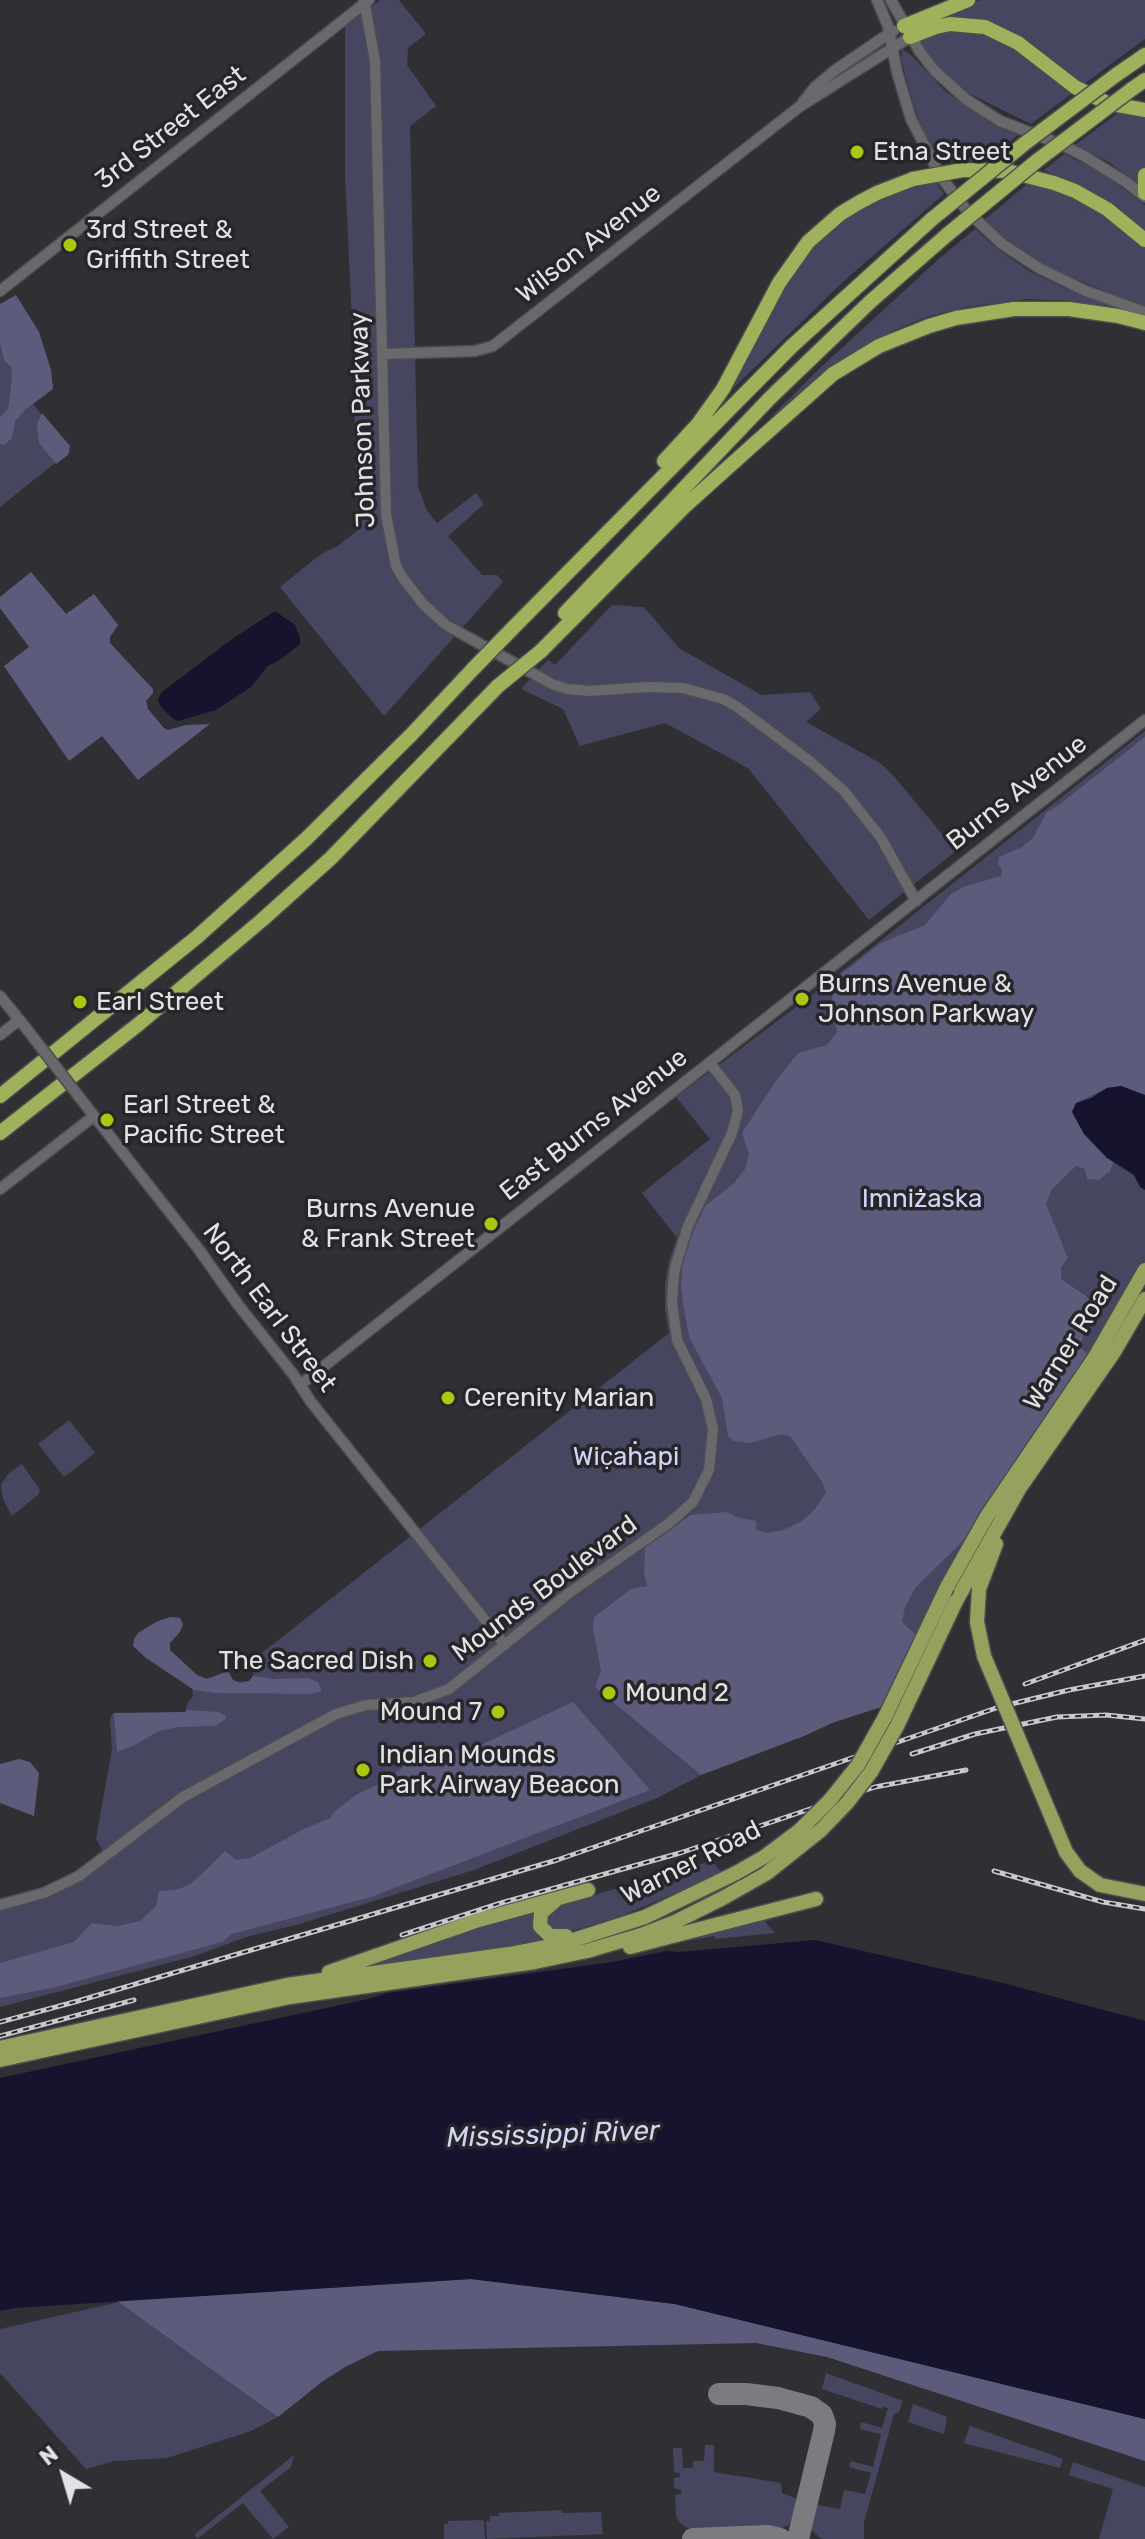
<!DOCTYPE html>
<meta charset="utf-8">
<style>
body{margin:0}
#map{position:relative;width:1145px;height:2539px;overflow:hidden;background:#303034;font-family:Rubik,sans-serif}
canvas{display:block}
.north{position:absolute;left:24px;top:2435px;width:80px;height:80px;-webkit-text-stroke:6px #26262a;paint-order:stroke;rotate:322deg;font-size:22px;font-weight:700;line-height:32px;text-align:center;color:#e2e2e5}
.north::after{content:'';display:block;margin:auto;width:28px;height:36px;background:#e2e2e5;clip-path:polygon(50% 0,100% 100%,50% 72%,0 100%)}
</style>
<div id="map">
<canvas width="1145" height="2539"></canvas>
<div class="north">N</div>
</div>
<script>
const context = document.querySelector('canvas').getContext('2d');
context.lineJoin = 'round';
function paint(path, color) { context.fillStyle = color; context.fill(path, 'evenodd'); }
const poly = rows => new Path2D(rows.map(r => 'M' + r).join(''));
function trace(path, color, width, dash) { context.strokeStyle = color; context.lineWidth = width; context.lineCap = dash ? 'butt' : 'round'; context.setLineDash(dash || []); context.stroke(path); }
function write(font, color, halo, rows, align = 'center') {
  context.font = font + ' Rubik,sans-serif'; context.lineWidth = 7; context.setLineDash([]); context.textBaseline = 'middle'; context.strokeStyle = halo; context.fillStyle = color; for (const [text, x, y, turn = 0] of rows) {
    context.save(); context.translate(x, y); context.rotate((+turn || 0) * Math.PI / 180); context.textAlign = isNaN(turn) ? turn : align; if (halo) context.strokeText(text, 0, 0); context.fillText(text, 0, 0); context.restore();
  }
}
paint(poly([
 [380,0,399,0,426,34,408,48,407,65,436,106,410,126,418,487,427,511,437,523,476,493,484,504,448,536,482,575,497,575,503,582,384,716,280,587,321,554,339,545,357,531,353,342,345,175,345,27],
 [981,0,1145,0,1145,39,1080,87,1001,29,912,29,962,6],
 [937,28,990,31,1075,91,1031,124,968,93,942,70,919,42,920,36],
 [902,49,912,56,946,92,980,114,1019,134,985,161,939,162,924,135,913,103,901,59],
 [1122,110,1145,113,1145,189,1109,162,1075,145],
 [1064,154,1102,173,1145,205,1145,230,1098,194,1044,170],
 [935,180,944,194,845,280,725,396,785,284,803,257,836,223,884,195],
 [1031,181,1073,196,1111,219,1145,248,1145,307,1053,270,1008,242,984,220],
 [975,229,1000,251,1029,271,1064,288,1116,307,1115,309,1073,301,1027,299,966,307,929,316,892,331,854,352,815,381,774,417,773,415,820,368,941,257],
 [0,318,54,385,32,403,70,451,0,507],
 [612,605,644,607,680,649,762,695,810,692,821,709,806,722,880,763,892,774,956,851,869,920,748,768,665,723,580,746,563,709,521,689,548,660,555,665],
 [1145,731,1145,1262,881,1707,832,1723,804,1736,701,1775,657,1798,474,1870,296,1925,246,1937,195,1956,0,2007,0,1899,28,1892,53,1883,84,1866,103,1851,96,1839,112,1749,110,1720,112,1714,186,1712,187,1704,193,1696,192,1688,202,1678,211,1678,229,1671,231,1679,236,1682,249,1681,253,1676,255,1660,258,1656,669,1333,665,1309,665,1283,669,1261,677,1238,642,1193,710,1139,676,1097,812,995],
 [69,1420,95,1453,64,1477,38,1444],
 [22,1464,40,1490,38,1495,12,1516,3,1499,1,1485,8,1474],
 [712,1861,722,1873,619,1917,561,1934,556,1934,545,1920,553,1907],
 [537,1907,533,1923,541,1939,505,1949,359,1969,374,1961],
 [762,1918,775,1933,715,1939,714,1936,682,1942],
 [124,2301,278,2417,251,2431,167,2458,114,2461,86,2469,0,2373,0,2329],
 [826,2373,903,2401,899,2412,894,2414,864,2522,864,2539,822,2539,812,2531,811,2522,815,2508,818,2505,840,2509,844,2490,865,2494,871,2473,849,2467,851,2461,873,2467,881,2434,860,2429,861,2422,882,2428,888,2408,883,2407,882,2409,822,2389],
 [913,2404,947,2417,944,2434,908,2422],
 [970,2426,1063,2459,1060,2468,967,2444,964,2442],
 [705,2445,714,2445,714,2472,781,2483,782,2493,795,2498,797,2503,790,2524,782,2528,759,2526,699,2530,686,2527,680,2523,676,2516,675,2495,681,2494,681,2490,674,2488,674,2478,680,2477,680,2473,674,2472,673,2448,682,2448,683,2468,693,2468,693,2461,704,2461],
 [294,2455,291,2467,260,2491,289,2527,273,2539,243,2503,197,2539,195,2534],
 [1073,2462,1145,2487,1145,2539,1099,2539,1113,2489,1069,2475],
 [561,2510,562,2513,601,2512,603,2534,487,2539,486,2521,490,2521,490,2516,499,2516,499,2513],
 [484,2520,485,2539,444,2539,444,2524,448,2524,448,2521]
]), '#474660');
paint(poly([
 [16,295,39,332,51,370,53,389,25,410,15,421,12,438,4,445,0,444,0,417,8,409,12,378,11,367,4,360,0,343,0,304],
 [42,413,70,446,68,455,56,464,39,443,37,424],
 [31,572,66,614,94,594,118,625,110,637,110,643,153,689,153,693,146,701,148,709,164,728,168,730,186,725,210,724,138,780,102,736,69,761,4,666,29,647,0,608,0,597],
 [1145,737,1145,1095,1121,1086,1107,1088,1076,1103,1072,1112,1084,1134,1114,1162,1110,1171,1099,1180,1087,1179,1085,1169,1076,1166,1052,1189,1046,1204,1068,1258,1061,1267,1061,1279,1086,1296,1095,1310,1087,1322,1080,1347,1087,1354,964,1540,915,1588,905,1607,902,1622,916,1635,881,1707,832,1723,804,1736,701,1775,595,1687,601,1671,593,1628,594,1617,631,1589,647,1586,644,1573,645,1546,691,1515,727,1512,737,1517,756,1521,756,1530,767,1533,783,1530,802,1521,815,1509,826,1493,822,1482,790,1436,781,1434,751,1443,734,1441,728,1436,722,1398,690,1339,685,1316,681,1289,682,1265,691,1237,705,1206,734,1183,745,1169,749,1154,742,1133,775,1082,798,1053,827,1045,837,1032,832,999,836,978,881,943,925,925,951,894,963,887,1001,876,1002,870,998,865,999,857,1022,847,1033,838,1046,813,1060,804],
 [170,1617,180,1618,183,1624,180,1632,170,1643,170,1650,197,1675,207,1679,228,1671,233,1680,241,1683,249,1681,253,1676,274,1679,308,1678,318,1682,322,1691,312,1694,216,1693,194,1690,146,1658,133,1646,134,1639,138,1633,156,1622],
 [573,1702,650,1790,371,1897,232,1934,222,1942,204,1947,52,1988,0,1998,0,1963,74,1942,92,1923,118,1926,140,1921,156,1906,159,1891,176,1890,191,1884,225,1851,236,1860,250,1858,304,1829,330,1818,335,1811,356,1795,387,1780,404,1766,452,1750,472,1749],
 [187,1710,219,1712,226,1716,226,1719,215,1726,179,1727,159,1731,133,1746,117,1752,114,1713,185,1712],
 [19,1759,30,1762,39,1773,34,1816,0,1803,0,1764],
 [471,2279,675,2304,1145,2419,1145,2461,827,2357,756,2343,378,2351,345,2367,323,2381,278,2417,117,2301]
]), '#5c5b7c');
paint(poly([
 [275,611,295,625,300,638,300,644,281,659,268,666,251,687,216,710,178,721,172,718,160,706,158,699,162,692,232,639],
 [1121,1086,1145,1095,1145,1190,1140,1187,1134,1175,1107,1158,1084,1134,1072,1112,1076,1103,1091,1098,1107,1088],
 [815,1940,999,1982,1145,2021,1145,2419,675,2304,471,2279,15,2308,0,2311,0,2078,368,1999,387,1993,612,1962,666,1951,679,1952]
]), '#16132e');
trace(poly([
 [719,2394,746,2394,778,2398,811,2407,822,2415,825,2424,824,2431,798,2539],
 [693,2539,768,2536,780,2539]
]), '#7c7c80', 22);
const tertiary = poly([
 [364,0,375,61,386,515,396,566,403,578,423,604,446,625,552,684,567,689,590,691,648,687,683,688,723,699,736,706,812,763,844,791,881,838,916,901],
 [877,0,888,26,897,72,911,119,941,177,968,212,1002,244,1039,268,1086,291,1145,312],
 [891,0,920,52,935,71,967,100,1000,121,1060,144,1084,156,1126,182,1145,197],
 [803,102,815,87,834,71,893,31],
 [0,291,369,0],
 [383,354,475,351,493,346,799,107,910,37],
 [0,996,26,1028],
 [0,1035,19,1020],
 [80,1098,197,1247,239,1306,293,1374,311,1402,505,1645],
 [0,1189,94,1116],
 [300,1385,1145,720],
 [0,1905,44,1893,79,1876,183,1797,336,1714,366,1705,414,1702,449,1689,569,1593,668,1524,693,1502,709,1470,713,1429,706,1399,677,1340,672,1302,673,1285,675,1268,688,1226,732,1133,738,1111,735,1095,710,1063]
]);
const trunk = poly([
 [947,1587,987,1516,1095,1357,1145,1270],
 [979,1589,996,1544],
 [956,1601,1019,1489,1114,1352,1145,1299],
 [1066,1852,1080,1871,1100,1885,1145,1894],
 [555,1901,541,1913,540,1926,550,1936,566,1936],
 [630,1947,816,1899],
 [329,1972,479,1920,588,1890],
 [0,2048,287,1985,509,1954,561,1944,645,1917,736,1873],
 [0,2060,290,1997,535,1962,587,1951,641,1935,675,1922,723,1898,767,1873]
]);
const motorway = poly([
 [904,26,968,0],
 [910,37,936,27,950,24,985,27,1018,43,1075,87,1107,103,1145,110],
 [1116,75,1145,55],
 [1132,89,1145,80],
 [963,170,1007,171,1054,183,1075,191,1107,209,1145,240],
 [1145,175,1145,193],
 [664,461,698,424,723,389,779,283,808,242,840,214,858,203,877,193,913,179],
 [565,613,770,398,871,301,948,234],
 [510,631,792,346,932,219],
 [541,651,684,507,753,445,833,374,879,346,929,326,956,318,1014,309,1069,309,1118,316,1145,323],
 [0,1096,197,937,306,839,411,735,473,669],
 [0,1133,140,1023,262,920,331,858,498,686]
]);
trace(tertiary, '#4d4d50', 13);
trace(trunk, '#4d4d50', 17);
trace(motorway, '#4d4d50', 17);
trace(tertiary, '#69696d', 10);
trace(trunk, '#94a25e', 14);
trace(motorway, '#9fb15a', 14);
const rail = poly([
 [1025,1684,1145,1640],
 [912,1754,975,1734,1057,1717,1106,1715,1145,1719],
 [994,1871,1103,1902,1145,1909],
 [402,1935,501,1903,680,1853,875,1787,966,1770],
 [0,2022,78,2001,557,1860,999,1707,1069,1690,1145,1676],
 [0,2036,134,2000]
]);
trace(rail, '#c9c9cc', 5);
trace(rail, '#26262a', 2, [6]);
const tertiaryBridge = poly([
 [26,1028,80,1098]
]);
const trunkBridge = poly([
 [979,1589,977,1622,984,1656,1066,1852],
 [736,1873,764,1857,800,1830,830,1800,858,1765,885,1717,947,1587],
 [767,1873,821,1830,847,1803,871,1772,897,1726,956,1601]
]);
const motorwayBridge = poly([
 [913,179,963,170],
 [932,219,1024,144,1116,75],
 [948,234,1038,160,1132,89],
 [473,669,510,631],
 [498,686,541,651]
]);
trace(tertiaryBridge, '#4d4d50', 13, []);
trace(trunkBridge, '#4d4d50', 17, []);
trace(motorwayBridge, '#4d4d50', 17, []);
trace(tertiaryBridge, '#69696d', 10);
trace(trunkBridge, '#94a25e', 14);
trace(motorwayBridge, '#9fb15a', 14);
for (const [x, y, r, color] of [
 [857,152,8,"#adc610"],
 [70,245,8,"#adc610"],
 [802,999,8,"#adc610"],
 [80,1002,8,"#adc610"],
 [107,1120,8,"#adc610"],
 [491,1224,8,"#adc610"],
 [448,1398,8,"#adc610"],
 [430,1661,8,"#adc610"],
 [609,1693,8,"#adc610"],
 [498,1712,8,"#adc610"],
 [363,1770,8,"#adc610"]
]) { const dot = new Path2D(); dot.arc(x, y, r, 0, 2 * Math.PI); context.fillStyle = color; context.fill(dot); trace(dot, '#26262a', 3); }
write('26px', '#e2e2e5', '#26262a', [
 ["3rd Street East",171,128,-38],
 ["Wilson Avenue",589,244,-38],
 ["Johnson Parkway",363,420,-92],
 ["Burns Avenue",1017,793,-38],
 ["East Burns Avenue",594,1125,-38],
 ["North Earl Street",269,1308,53],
 ["Warner Road",1071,1343,-58],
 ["Mounds Boulevard",545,1589,-37],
 ["Warner Road",691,1863,-27]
]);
write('26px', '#e2e2e5', '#26262a', [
 ["Etna Street",873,152],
 ["3rd Street &",86,230],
 ["Griffith Street",86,260],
 ["Burns Avenue &",818,984],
 ["Johnson Parkway",818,1014],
 ["Earl Street",96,1002],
 ["Earl Street &",123,1105],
 ["Pacific Street",123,1135],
 ["Burns Avenue",475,1209,"right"],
 ["& Frank Street",475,1239,"right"],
 ["Cerenity Marian",464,1398],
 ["The Sacred Dish",414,1661,"right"],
 ["Mound 2",625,1693],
 ["Mound 7",482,1712,"right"],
 ["Indian Mounds",379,1755],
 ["Park Airway Beacon",379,1785]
], 'left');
write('26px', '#d3d3f7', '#26262a', [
 ["Imniżaska",922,1199],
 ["Wic̣aḣapi",626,1457]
]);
write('italic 28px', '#d4d4f7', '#26262a', [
 ["Mississippi River",553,2135,-2]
]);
</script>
